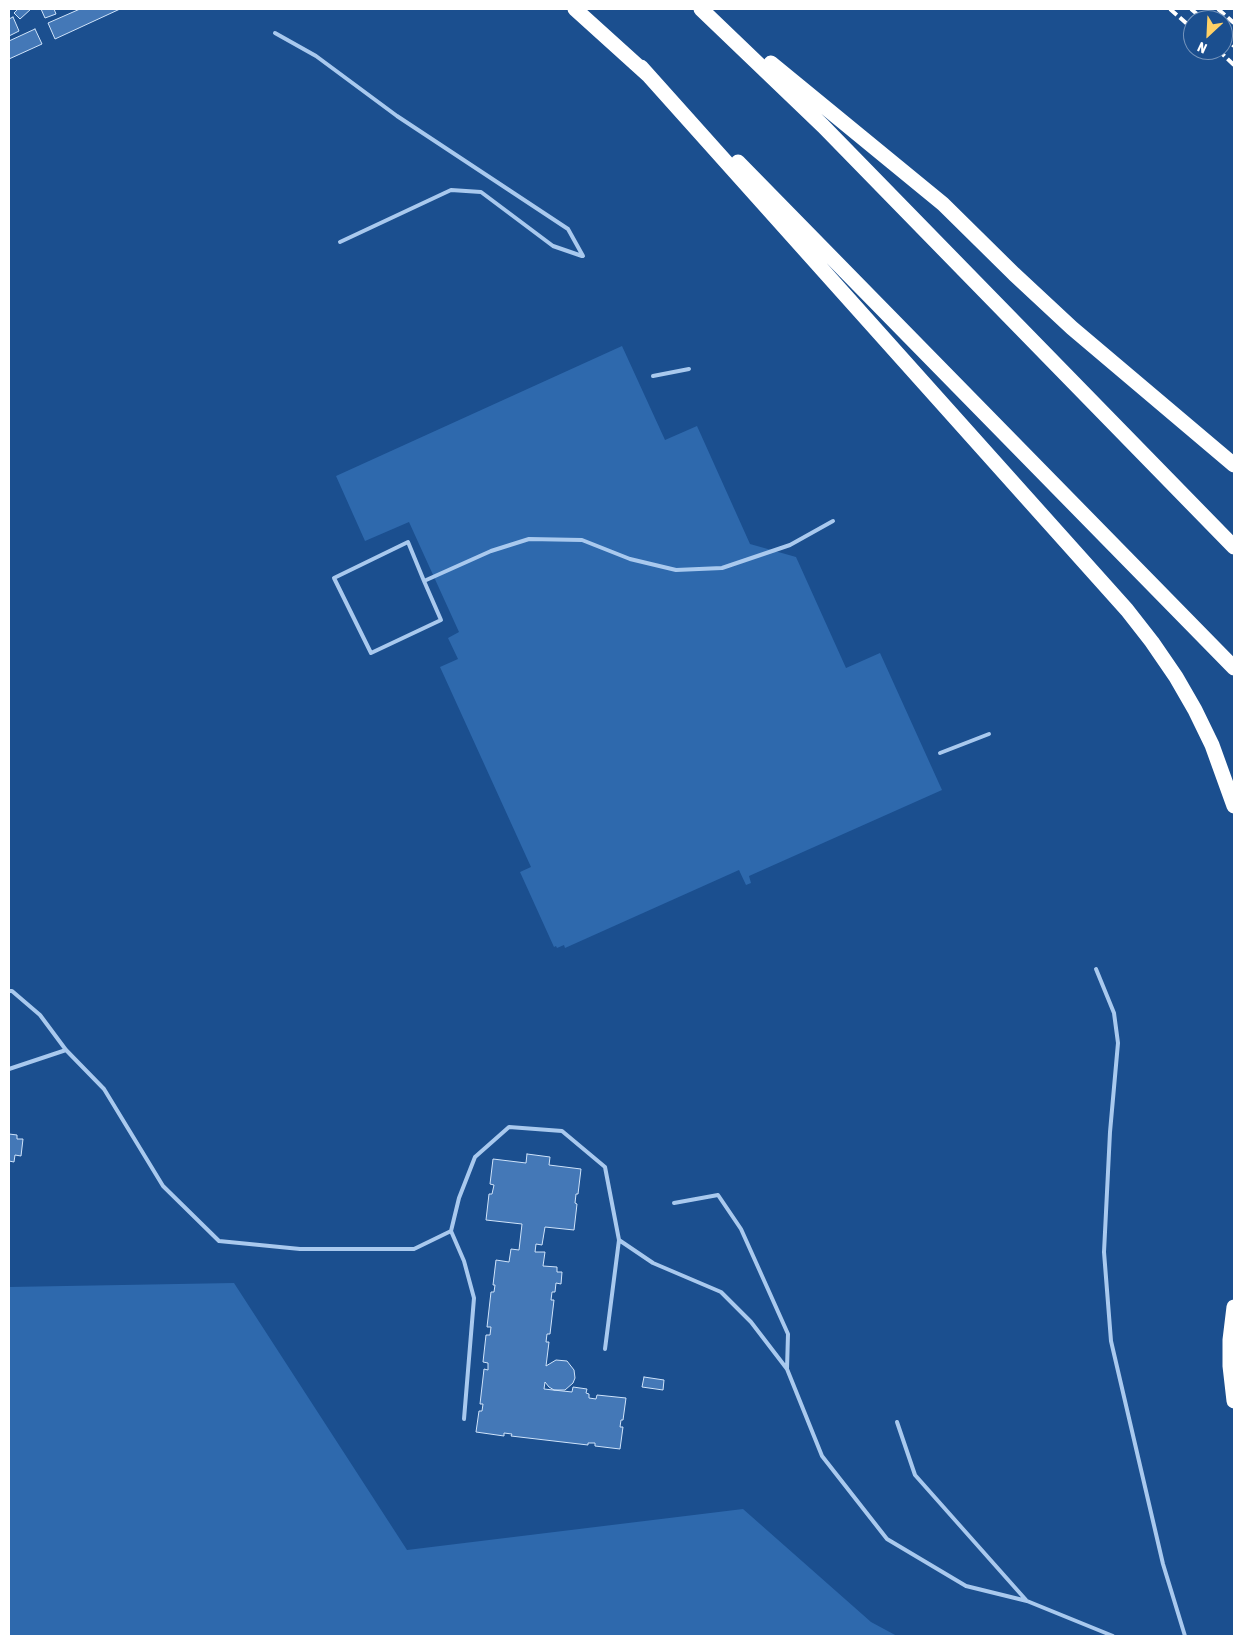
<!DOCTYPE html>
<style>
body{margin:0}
#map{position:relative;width:1243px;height:1645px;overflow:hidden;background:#1b4f8f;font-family:"Asap Condensed",sans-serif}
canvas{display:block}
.frame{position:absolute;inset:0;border:10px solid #fff;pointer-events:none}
.north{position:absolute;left:1183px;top:10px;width:50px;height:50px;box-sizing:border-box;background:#1b4f8f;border:1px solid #7695bc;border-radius:50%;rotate:205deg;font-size:14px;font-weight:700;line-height:20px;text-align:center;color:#fff}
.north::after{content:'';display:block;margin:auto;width:18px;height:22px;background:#ffd166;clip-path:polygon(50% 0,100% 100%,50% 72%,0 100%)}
</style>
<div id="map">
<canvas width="1243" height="1645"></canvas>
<div class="frame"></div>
<div class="north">N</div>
</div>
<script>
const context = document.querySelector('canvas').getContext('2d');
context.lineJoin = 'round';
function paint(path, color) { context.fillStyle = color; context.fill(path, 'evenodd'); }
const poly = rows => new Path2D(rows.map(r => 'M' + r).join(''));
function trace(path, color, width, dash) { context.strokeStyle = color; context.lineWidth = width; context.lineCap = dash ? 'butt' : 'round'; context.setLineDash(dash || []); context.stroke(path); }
paint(poly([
 [622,346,665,440,697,426,750,544,796,557,846,668,880,653,942,790,749,876,751,883,746,885,739,870,565,948,564,945,557,948,556,946,554,947,520,872,531,867,440,667,458,659,448,638,459,632,409,522,365,541,336,476],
 [234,1283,407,1550,743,1509,871,1622,897,1636,9,1636,9,1287]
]), '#2e69ad');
const building = poly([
 [18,9,31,9,20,19,14,13,18,9],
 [41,9,54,9,56,14,45,18,41,9],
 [80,9,120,9,55,39,48,23,80,9],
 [13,17,19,31,9,36,9,19,13,17],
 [35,29,42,44,9,59,9,41,35,29],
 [9,1134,17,1135,17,1139,23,1139,21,1156,15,1155,14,1162,9,1161,9,1134],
 [527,1154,550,1157,549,1165,581,1169,578,1194,576,1194,575,1203,577,1204,574,1230,545,1227,542,1245,536,1244,535,1252,545,1252,543,1266,557,1267,557,1272,562,1272,561,1284,556,1283,555,1292,552,1292,551,1300,554,1300,550,1334,547,1334,546,1342,549,1342,546,1366,556,1360,567,1361,574,1370,575,1378,573,1383,565,1390,554,1390,549,1387,545,1382,544,1389,572,1392,573,1387,587,1389,586,1393,589,1394,589,1398,596,1399,597,1395,626,1398,623,1420,621,1420,620,1427,623,1427,620,1449,595,1446,595,1443,588,1443,588,1445,511,1436,512,1434,504,1433,504,1436,476,1432,479,1411,482,1411,483,1404,480,1404,484,1369,488,1370,488,1363,483,1362,486,1335,490,1335,491,1327,487,1327,491,1292,494,1292,495,1285,493,1285,496,1260,509,1262,511,1249,519,1250,522,1224,486,1220,489,1194,492,1194,494,1185,490,1184,493,1159,526,1163,527,1154],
 [644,1377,664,1380,663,1390,642,1387,644,1377]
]);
paint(building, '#4478b7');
trace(building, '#cfe3fa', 1);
trace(poly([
 [275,33,316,56,397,116,568,229,583,256],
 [340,242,451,190,481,192,553,246,582,256],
 [653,376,689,369],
 [424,581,441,620,371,653,334,578,408,542,424,581,491,551,529,539,582,540,630,559,676,570,722,568,790,545,833,521],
 [940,753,989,734],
 [1096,969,1114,1013,1118,1043,1110,1132,1104,1252,1111,1341,1163,1564,1185,1636],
 [9,991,12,991,40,1015,66,1050,104,1089,163,1186,219,1241,300,1249,414,1249,451,1231,459,1198,475,1157,509,1127,562,1131,605,1167,619,1240,653,1263,721,1292,751,1322,787,1369,822,1456,887,1539,966,1586,1027,1601,1113,1636],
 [9,1069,66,1050],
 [674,1203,718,1195,741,1229,788,1334,787,1369],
 [451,1231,464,1261,474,1298,464,1419],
 [605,1349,619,1240],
 [897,1422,915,1475,1026,1600]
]), '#a9c9ee', 4);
trace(poly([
 [575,9,648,75],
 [701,9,823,126,1234,547],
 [771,63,943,204,1014,274,1072,328,1234,465],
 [641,67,1127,610,1152,642,1176,677,1195,710,1212,745,1234,806],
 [738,162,1234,668],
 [1234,1307,1230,1340,1230,1366,1234,1401]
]), '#fff', 15);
trace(poly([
 [1170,9,1193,29],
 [1191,9,1204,20],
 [1218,9,1234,23],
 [1223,36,1234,46],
 [1218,50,1234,65]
]), '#fff', 4, [9, 4]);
</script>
